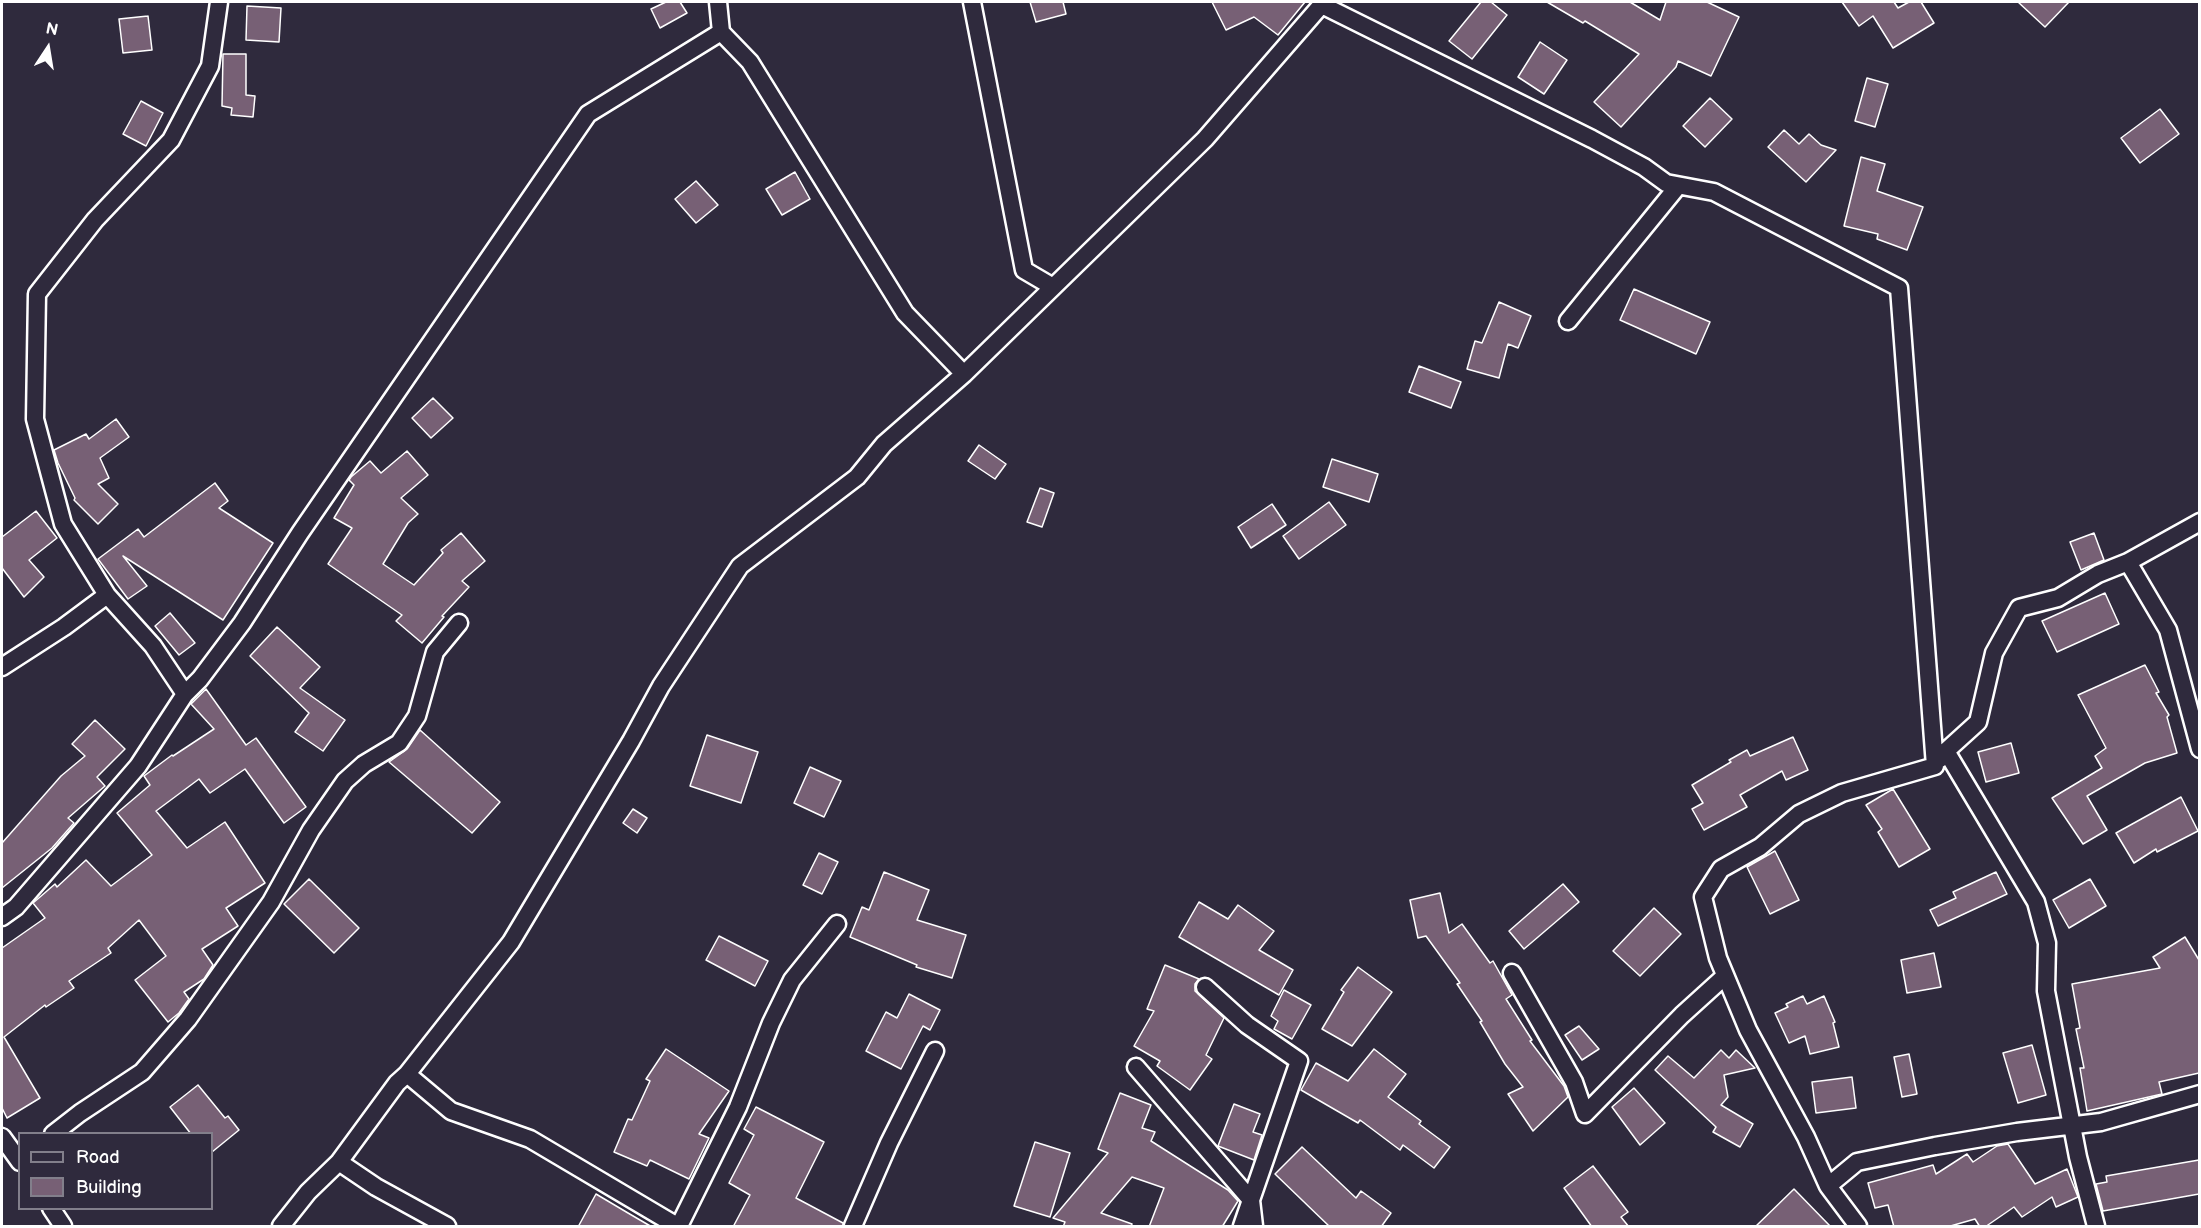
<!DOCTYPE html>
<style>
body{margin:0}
#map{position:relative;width:2201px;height:1228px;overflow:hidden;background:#2f2a3d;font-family:"Balsamiq Sans",sans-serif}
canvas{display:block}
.frame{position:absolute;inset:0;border:3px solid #fff;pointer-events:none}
.legend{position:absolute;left:18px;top:1132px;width:195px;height:78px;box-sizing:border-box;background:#2f2a3d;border:2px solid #827f8b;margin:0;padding:8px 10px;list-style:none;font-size:18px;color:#fff}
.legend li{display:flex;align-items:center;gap:12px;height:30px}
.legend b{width:30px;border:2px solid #827f8b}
.north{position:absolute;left:18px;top:18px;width:60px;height:60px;-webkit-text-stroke:4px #2f2a3d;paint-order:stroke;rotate:12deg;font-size:16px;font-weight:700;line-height:24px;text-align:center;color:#fff}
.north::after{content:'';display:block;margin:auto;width:21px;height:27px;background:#fff;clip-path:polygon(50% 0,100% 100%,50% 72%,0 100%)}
</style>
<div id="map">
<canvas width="2201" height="1228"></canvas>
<div class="frame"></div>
<ul class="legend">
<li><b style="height:8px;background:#2f2a3d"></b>Road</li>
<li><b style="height:16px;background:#776075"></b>Building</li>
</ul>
<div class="north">N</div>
</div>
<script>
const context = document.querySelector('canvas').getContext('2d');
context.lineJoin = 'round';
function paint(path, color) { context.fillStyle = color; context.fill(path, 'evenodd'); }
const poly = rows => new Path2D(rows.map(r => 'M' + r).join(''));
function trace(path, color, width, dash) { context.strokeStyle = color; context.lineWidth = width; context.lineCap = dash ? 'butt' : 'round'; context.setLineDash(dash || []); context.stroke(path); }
const building = poly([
 [666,2,680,2,687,13,660,28,651,9,666,2],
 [1030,2,1063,2,1066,14,1036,22,1030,2],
 [1212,2,1305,2,1278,35,1254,17,1226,30,1212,2],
 [1481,2,1491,2,1507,15,1472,59,1449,41,1481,2],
 [1547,2,1630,2,1660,20,1666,2,1707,2,1739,17,1711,76,1678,61,1676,67,1621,127,1594,102,1639,54,1585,21,1583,23,1547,2],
 [1842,2,1894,2,1898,8,1909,2,1921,2,1934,23,1893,48,1873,16,1859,26,1842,2],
 [2018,2,2069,2,2045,27,2018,2],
 [247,6,281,8,279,42,246,40,247,6],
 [148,16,152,50,123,53,119,19,148,16],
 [1540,42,1567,60,1544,94,1518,77,1540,42],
 [223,54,246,54,246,95,255,96,253,117,231,115,232,108,222,106,223,54],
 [1867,78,1888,84,1875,127,1855,121,1867,78],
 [1710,98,1732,119,1705,147,1683,126,1710,98],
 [141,101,163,113,146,146,123,134,141,101],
 [2160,109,2179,134,2140,163,2121,138,2160,109],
 [1784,130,1799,144,1809,134,1821,145,1836,150,1806,182,1768,147,1784,130],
 [1861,157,1885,164,1877,191,1923,207,1907,250,1877,239,1878,234,1844,226,1861,157],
 [795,172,810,199,782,215,766,189,795,172],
 [696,181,718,205,696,223,675,199,696,181],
 [1634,289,1710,322,1696,354,1620,320,1634,289],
 [1499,302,1531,316,1518,348,1508,344,1499,378,1467,369,1475,341,1482,343,1499,302],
 [1419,366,1461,382,1451,408,1409,392,1419,366],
 [433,398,453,418,431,438,412,418,433,398],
 [116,419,129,437,100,458,109,478,98,484,118,504,98,524,74,500,75,498,58,463,54,450,86,434,89,439,116,419],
 [979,445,1006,464,995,479,968,461,979,445],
 [407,451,428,475,401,498,418,514,408,523,383,564,414,585,443,553,441,550,461,533,485,561,462,581,469,587,442,616,444,617,422,643,396,621,402,615,328,564,352,528,334,518,354,485,349,480,351,477,370,461,381,473,407,451],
 [1332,459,1378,474,1369,502,1323,487,1332,459],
 [215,483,228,501,219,508,273,543,223,620,123,556,147,586,128,599,98,559,138,529,144,537,215,483],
 [1040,488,1054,493,1042,527,1027,522,1040,488],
 [1329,502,1346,525,1299,559,1283,536,1329,502],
 [1272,504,1286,525,1251,548,1238,527,1272,504],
 [36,511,57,538,29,560,44,577,24,597,2,568,2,537,36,511],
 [2094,533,2104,560,2081,570,2070,542,2094,533],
 [2105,593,2119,624,2057,652,2042,621,2105,593],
 [170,613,195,643,179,655,155,626,170,613],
 [277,627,320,667,300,688,345,720,323,751,295,732,309,713,250,656,277,627],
 [2145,665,2159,692,2156,693,2169,715,2167,717,2177,753,2145,763,2087,796,2107,830,2083,844,2052,798,2102,768,2095,756,2106,748,2078,695,2145,665],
 [206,689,246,745,256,738,306,807,284,823,245,769,210,793,199,779,156,811,187,848,225,822,265,883,226,908,238,926,202,949,213,965,204,979,184,992,189,999,179,1013,168,1022,135,980,166,956,139,920,108,948,111,953,69,981,74,988,46,1007,45,1005,4,1037,40,1098,7,1118,2,1108,2,948,45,918,33,903,55,884,57,887,86,860,111,886,152,855,117,813,150,785,144,776,172,755,173,756,214,729,191,704,206,689],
 [95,720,125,749,97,777,105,786,68,818,74,823,52,848,2,888,2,843,61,776,85,756,72,744,95,720],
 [420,730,500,802,472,833,389,762,407,749,420,730],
 [707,735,758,752,741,803,690,786,707,735],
 [1793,737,1808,770,1786,780,1782,771,1740,795,1747,807,1704,830,1692,809,1703,803,1692,785,1731,762,1729,760,1747,750,1750,756,1793,737],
 [2011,743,2019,773,1986,782,1978,752,2011,743],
 [810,767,841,781,824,817,794,803,810,767],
 [1893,789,1930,849,1899,867,1878,832,1882,829,1866,805,1893,789],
 [2181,797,2198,831,2157,852,2156,849,2134,863,2116,833,2181,797],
 [633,809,647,818,637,833,623,823,633,809],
 [1775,851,1799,900,1770,914,1747,867,1775,851],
 [819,853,838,862,822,894,803,885,819,853],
 [884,872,929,890,917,920,966,935,952,978,916,967,917,965,850,937,862,907,869,910,884,872],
 [1996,872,2007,894,1938,926,1930,910,1956,898,1953,892,1996,872],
 [309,879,359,928,334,953,284,904,309,879],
 [2090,879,2106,906,2069,928,2053,900,2090,879],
 [1563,884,1579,902,1524,949,1509,931,1563,884],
 [1440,893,1449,933,1462,924,1490,963,1493,961,1512,995,1506,999,1532,1040,1530,1041,1564,1086,1568,1097,1533,1131,1508,1094,1523,1087,1505,1064,1480,1022,1482,1021,1457,984,1460,983,1426,936,1418,938,1410,900,1440,893],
 [1199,902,1228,919,1238,905,1274,931,1259,950,1293,970,1279,995,1179,937,1199,902],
 [1654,908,1681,934,1640,976,1613,951,1654,908],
 [719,936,768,961,755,986,706,960,719,936],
 [2185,937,2199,960,2199,1073,2159,1082,2162,1094,2087,1111,2080,1068,2084,1068,2076,1029,2080,1028,2072,984,2160,968,2153,957,2185,937],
 [1934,953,1941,987,1907,993,1901,960,1934,953],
 [1165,965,1199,979,1195,984,1195,991,1224,1018,1206,1055,1212,1059,1190,1090,1157,1066,1160,1061,1134,1046,1154,1011,1147,1009,1165,965],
 [1358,967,1392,992,1352,1046,1322,1029,1344,992,1341,990,1358,967],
 [1284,990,1311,1005,1292,1039,1274,1029,1278,1021,1271,1016,1284,990],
 [909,994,940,1010,930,1030,923,1026,901,1069,866,1051,886,1012,897,1018,909,994],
 [1803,996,1807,1004,1824,996,1835,1022,1833,1023,1839,1047,1810,1054,1805,1036,1789,1043,1775,1013,1788,1007,1786,1004,1803,996],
 [1579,1026,1599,1049,1582,1060,1565,1035,1579,1026],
 [2032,1045,2046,1095,2018,1103,2003,1053,2032,1045],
 [666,1049,729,1091,699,1134,709,1138,689,1179,650,1160,647,1166,614,1152,628,1119,632,1120,650,1081,646,1079,666,1049],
 [1374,1049,1406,1074,1388,1097,1421,1121,1419,1124,1450,1147,1434,1168,1403,1145,1400,1150,1360,1120,1358,1123,1301,1090,1316,1063,1348,1081,1374,1049],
 [1721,1050,1729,1058,1736,1050,1755,1068,1724,1075,1728,1097,1721,1105,1753,1124,1740,1147,1713,1132,1716,1127,1655,1070,1668,1056,1694,1078,1721,1050],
 [1909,1054,1917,1094,1902,1097,1894,1057,1909,1054],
 [1852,1077,1856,1108,1816,1113,1812,1082,1852,1077],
 [198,1085,225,1118,228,1116,239,1130,212,1152,212,1134,191,1134,170,1107,198,1085],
 [1634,1088,1665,1123,1640,1145,1612,1107,1634,1088],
 [1120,1093,1151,1105,1142,1128,1155,1132,1151,1141,1228,1190,1238,1201,1222,1227,1149,1227,1164,1188,1132,1177,1101,1213,1132,1224,1131,1227,1063,1227,1065,1222,1053,1218,1108,1153,1098,1149,1120,1093],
 [1234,1104,1260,1114,1253,1132,1262,1135,1254,1160,1218,1146,1234,1104],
 [756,1107,824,1142,796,1198,843,1223,843,1227,733,1227,750,1195,729,1183,754,1135,744,1129,756,1107],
 [1035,1142,1070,1153,1050,1217,1014,1206,1035,1142],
 [2008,1144,2035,1184,2067,1169,2078,1197,2056,1207,2052,1197,2022,1217,2014,1207,1985,1227,1980,1227,1975,1219,1947,1227,1894,1227,1888,1205,1875,1208,1868,1183,1933,1165,1936,1174,1967,1154,1973,1162,1997,1146,2008,1144],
 [1302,1147,1356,1198,1361,1191,1391,1213,1381,1227,1330,1227,1275,1174,1302,1147],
 [2199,1160,2199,1194,2103,1211,2096,1184,2107,1182,2106,1176,2199,1160],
 [1593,1166,1628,1212,1621,1217,1629,1227,1592,1227,1564,1188,1593,1166],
 [1794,1189,1831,1227,1755,1227,1794,1189],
 [596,1194,628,1213,652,1227,578,1227,596,1194]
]);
paint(building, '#776075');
trace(building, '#fff', 1.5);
const street = poly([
 [718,2,721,32,750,62,905,313,964,374],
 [972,2,1024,270,1053,287],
 [1322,5,1592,139,1644,167,1666,183,1714,192,1899,288,1935,766,1842,793,1799,814,1760,847,1721,869,1703,897,1718,958,1748,1030,1806,1137,1828,1186],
 [1568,321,1678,186],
 [2128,562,2168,630,2200,749],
 [107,595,63,524,35,419,37,294,95,220,171,140,210,66,219,2],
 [2,667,64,627,107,595,153,646,185,694],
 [1946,751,2036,902,2047,943,2046,991,2078,1157,2096,1226],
 [1940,759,1946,751,1978,722,1994,653,2019,608,2058,598,2098,574,2128,562,2200,522],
 [2,917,16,907,138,766,185,694,200,679,242,623,300,533,588,114,721,32],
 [1512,973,1574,1082,1585,1114,1682,1015,1725,976],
 [1205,987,1247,1025,1299,1061,1242,1226],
 [1136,1067,1251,1200,1254,1226],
 [407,1074,451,1111,530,1139,677,1226],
 [53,1134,80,1113,142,1072,188,1019,271,902,311,830,345,781,364,764,399,743,417,716,435,652,459,623],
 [2,1137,20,1162],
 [339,1162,376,1187,447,1226],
 [51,1208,63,1226],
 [281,1226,308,1192,339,1162,397,1083,407,1074,511,942,631,741,661,686,740,566,857,477,884,444,964,374,1205,139,1324,2],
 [679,1226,738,1107,771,1023,792,980,837,924],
 [853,1226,889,1143,935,1051],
 [1858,1226,1828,1186,1857,1162,1935,1146,2017,1132,2101,1122,2200,1094]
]);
trace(street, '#fff', 21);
trace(street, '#2f2a3d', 16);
</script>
